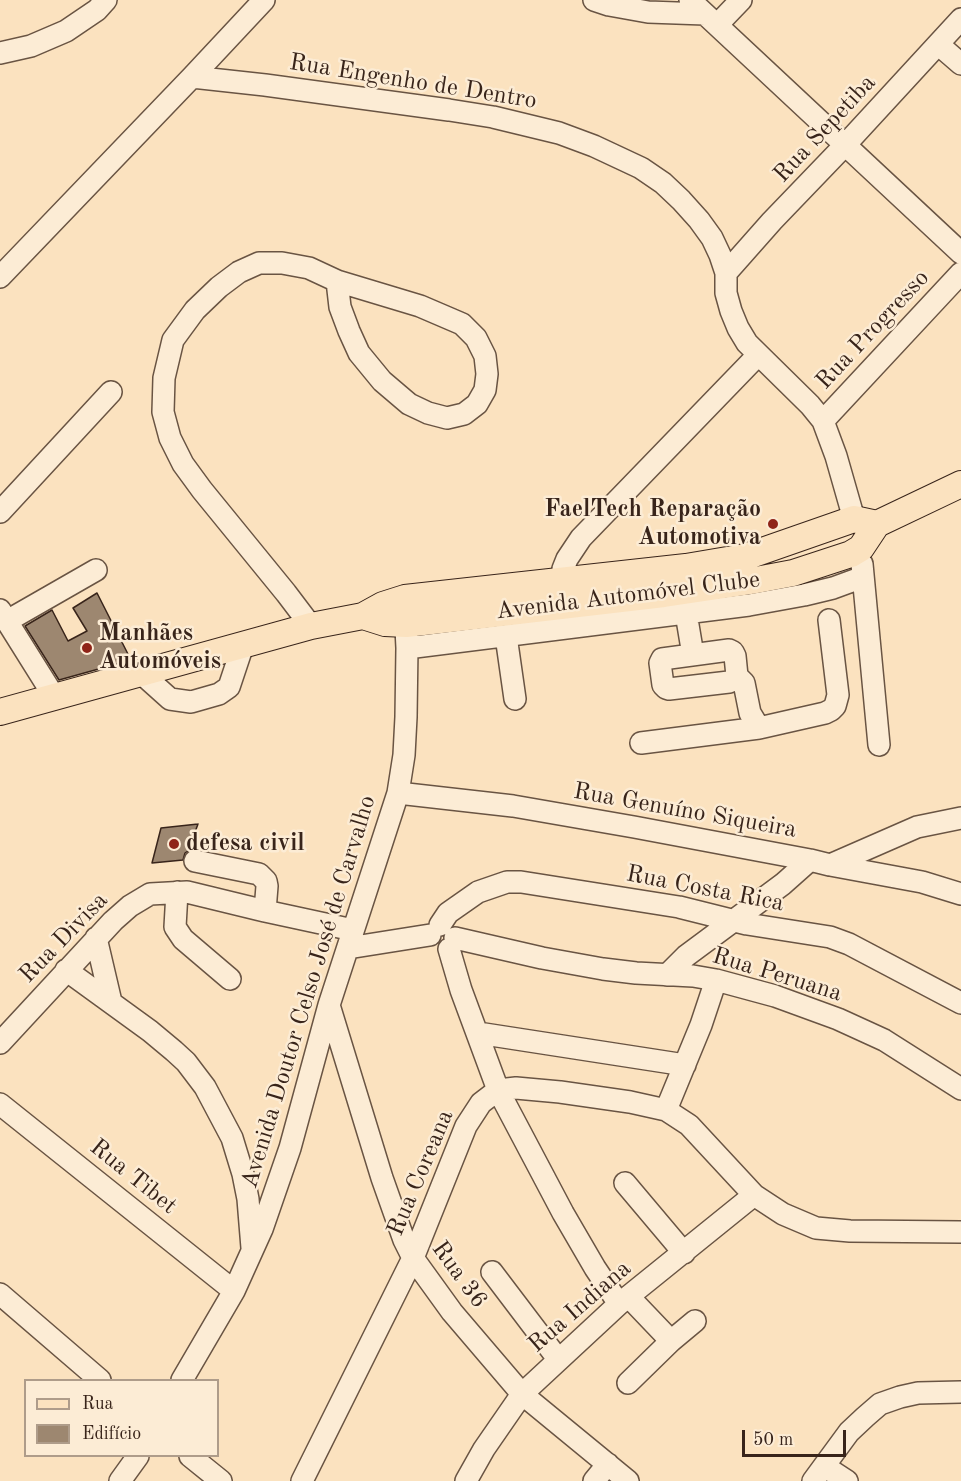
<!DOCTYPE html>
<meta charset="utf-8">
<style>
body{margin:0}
#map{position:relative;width:961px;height:1481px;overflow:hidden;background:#fbe2bf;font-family:"Old Standard TT",serif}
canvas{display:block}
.legend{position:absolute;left:24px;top:1379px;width:195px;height:78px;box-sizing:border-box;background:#fcecd5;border:2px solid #ae9c8a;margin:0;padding:8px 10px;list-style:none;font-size:18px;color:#38241a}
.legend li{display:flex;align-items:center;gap:12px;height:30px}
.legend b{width:30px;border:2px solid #ae9c8a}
.scale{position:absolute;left:742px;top:1430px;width:104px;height:27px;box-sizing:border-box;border:3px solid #38241a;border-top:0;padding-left:8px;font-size:18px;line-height:21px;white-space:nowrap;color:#38241a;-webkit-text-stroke:4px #fcecd5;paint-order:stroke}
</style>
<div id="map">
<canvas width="961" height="1481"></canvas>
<ul class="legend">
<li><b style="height:8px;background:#fbe2bf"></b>Rua</li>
<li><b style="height:16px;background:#9d8770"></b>Edifício</li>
</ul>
<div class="scale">50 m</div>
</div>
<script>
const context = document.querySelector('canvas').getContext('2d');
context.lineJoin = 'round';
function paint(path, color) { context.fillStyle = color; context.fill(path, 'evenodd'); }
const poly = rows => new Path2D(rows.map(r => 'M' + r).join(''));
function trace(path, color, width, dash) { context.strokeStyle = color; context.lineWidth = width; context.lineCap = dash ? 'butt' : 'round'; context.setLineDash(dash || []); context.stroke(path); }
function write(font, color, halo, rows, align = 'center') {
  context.font = font + ' "Old Standard TT",serif'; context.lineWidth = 5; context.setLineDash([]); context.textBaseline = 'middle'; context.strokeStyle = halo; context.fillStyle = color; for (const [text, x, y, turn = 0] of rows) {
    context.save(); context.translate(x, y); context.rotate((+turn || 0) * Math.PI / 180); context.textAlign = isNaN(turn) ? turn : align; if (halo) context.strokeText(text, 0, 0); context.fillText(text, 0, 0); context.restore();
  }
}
const building = poly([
 [97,593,131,660,59,680,25,626,52,610,68,641,87,631,73,608,97,593],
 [198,824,188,851,185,853,183,860,152,863,161,828,198,824]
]);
paint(building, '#9d8770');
trace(building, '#38241a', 1.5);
const minor = poly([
 [594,0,609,5,648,12,705,14],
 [690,0,961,253],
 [717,25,741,0],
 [939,45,961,64],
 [0,53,31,46,66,31,97,10,106,0],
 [192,77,265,85,449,110,493,117,559,133,594,146,641,168,663,183,681,200,699,220,712,238,720,255,726,273,726,293,731,311,738,328,747,343,810,405,823,421,836,456,854,519],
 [726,273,772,221,846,144,961,19],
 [0,277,192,77,264,0],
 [823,421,961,273],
 [0,512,111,392],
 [862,564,879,745],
 [562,581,563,569,567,559,581,538,758,355],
 [0,610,55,698],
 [686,613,693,655],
 [7,621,96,570],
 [311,626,286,593,202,490,183,464,170,438,163,412,164,378,173,340,195,310,219,287,239,272,259,263,282,263,309,268,337,281,420,306,462,324,476,338,485,356,487,374,485,390,477,404,464,414,447,418,428,413,409,404,382,381,359,353,349,331,340,307,337,281],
 [506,636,515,699],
 [407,648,749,605,804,595,833,588,863,577],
 [729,650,733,652,735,656,737,676,734,680,729,682,669,689,666,688,663,685,660,663,662,659,729,650],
 [141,673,170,699,191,702,219,694,229,687,243,645],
 [737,676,744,683,750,713,759,728,825,713,831,710,835,706,838,695,829,620],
 [641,743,759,728],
 [398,793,513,806,634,827,810,860,830,865,922,882,961,894],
 [195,861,259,874,266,881,267,886,265,911],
 [830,865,917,827,961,818],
 [177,892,175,927,183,939,230,979],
 [440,925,448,913,478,892,507,882,521,882,679,907,747,924,830,937,849,944,961,1003],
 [96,938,111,1002],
 [455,938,542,958,603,969,636,973,693,976,716,980,775,996,838,1019,884,1040,961,1089],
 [348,948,430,935],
 [449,949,461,990,498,1090,563,1213,595,1268,619,1304],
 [66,970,150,1031,174,1051,186,1062,205,1087,232,1138,243,1174,248,1199,252,1248],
 [667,975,686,956,783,884,810,860],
 [329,1005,382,1178,404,1240,413,1258,452,1312,522,1394,628,1481],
 [478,1033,685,1065],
 [0,1043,113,921,130,906,150,894,187,892,265,911,353,930],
 [0,1104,234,1291],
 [666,1110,701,1025,716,980],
 [625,1183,684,1253],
 [492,1272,558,1359],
 [0,1294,100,1380],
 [629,1297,671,1341],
 [182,1380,234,1291,262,1229,290,1148,329,1005,398,793,404,755,406,717,407,648,405,610],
 [628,1383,671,1341,695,1321],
 [190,1456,221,1481],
 [824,1466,847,1481],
 [120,1481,138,1456],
 [302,1481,413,1258,466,1126,481,1103,498,1090,516,1088,560,1092,630,1102,666,1110,689,1125,754,1195,783,1214,816,1228,850,1231,961,1232],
 [466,1481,484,1449,522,1394,619,1304,754,1195],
 [594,1481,608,1464],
 [813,1481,849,1432,865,1417,880,1404,900,1397,918,1393,961,1392]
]);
const major = poly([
 [363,616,385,623,406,624,664,594,751,581,793,573,851,554,861,548,877,524,961,484],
 [0,712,311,626,363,616,383,605,405,598,686,567,745,557,854,519,877,524]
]);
trace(minor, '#695443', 24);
trace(major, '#38241a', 28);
trace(minor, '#fcecd5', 21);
trace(major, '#fbe2bf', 26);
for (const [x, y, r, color] of [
 [773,524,6,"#8f2418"],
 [87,648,6,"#8f2418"],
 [174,844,6,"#8f2418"]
]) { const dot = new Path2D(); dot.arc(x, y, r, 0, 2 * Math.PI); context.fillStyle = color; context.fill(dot); trace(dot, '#fcecd5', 2); }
write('24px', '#38241a', '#fcecd5', [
 ["Rua Engenho de Dentro",413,82,9],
 ["Rua Sepetiba",825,129,-47],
 ["Rua Progresso",873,330,-47],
 ["Avenida Automóvel Clube",628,596,-7],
 ["Rua Genuíno Siqueira",685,811,10],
 ["Rua Costa Rica",705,889,11],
 ["Rua Divisa",64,938,-46],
 ["Rua Peruana",777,975,17],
 ["Avenida Doutor Celso José de Carvalho",309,992,-73],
 ["Rua Coreana",421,1173,-67],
 ["Rua Tibet",133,1177,39],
 ["Rua 36",459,1275,54],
 ["Rua Indiana",580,1307,-41]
]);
write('bold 24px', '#38241a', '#fcecd5', [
 ["FaelTech Reparação",761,510,"right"],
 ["Automotiva",761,538,"right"],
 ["Manhães",99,634],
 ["Automóveis",99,662],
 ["defesa civil",186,844]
], 'left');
</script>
